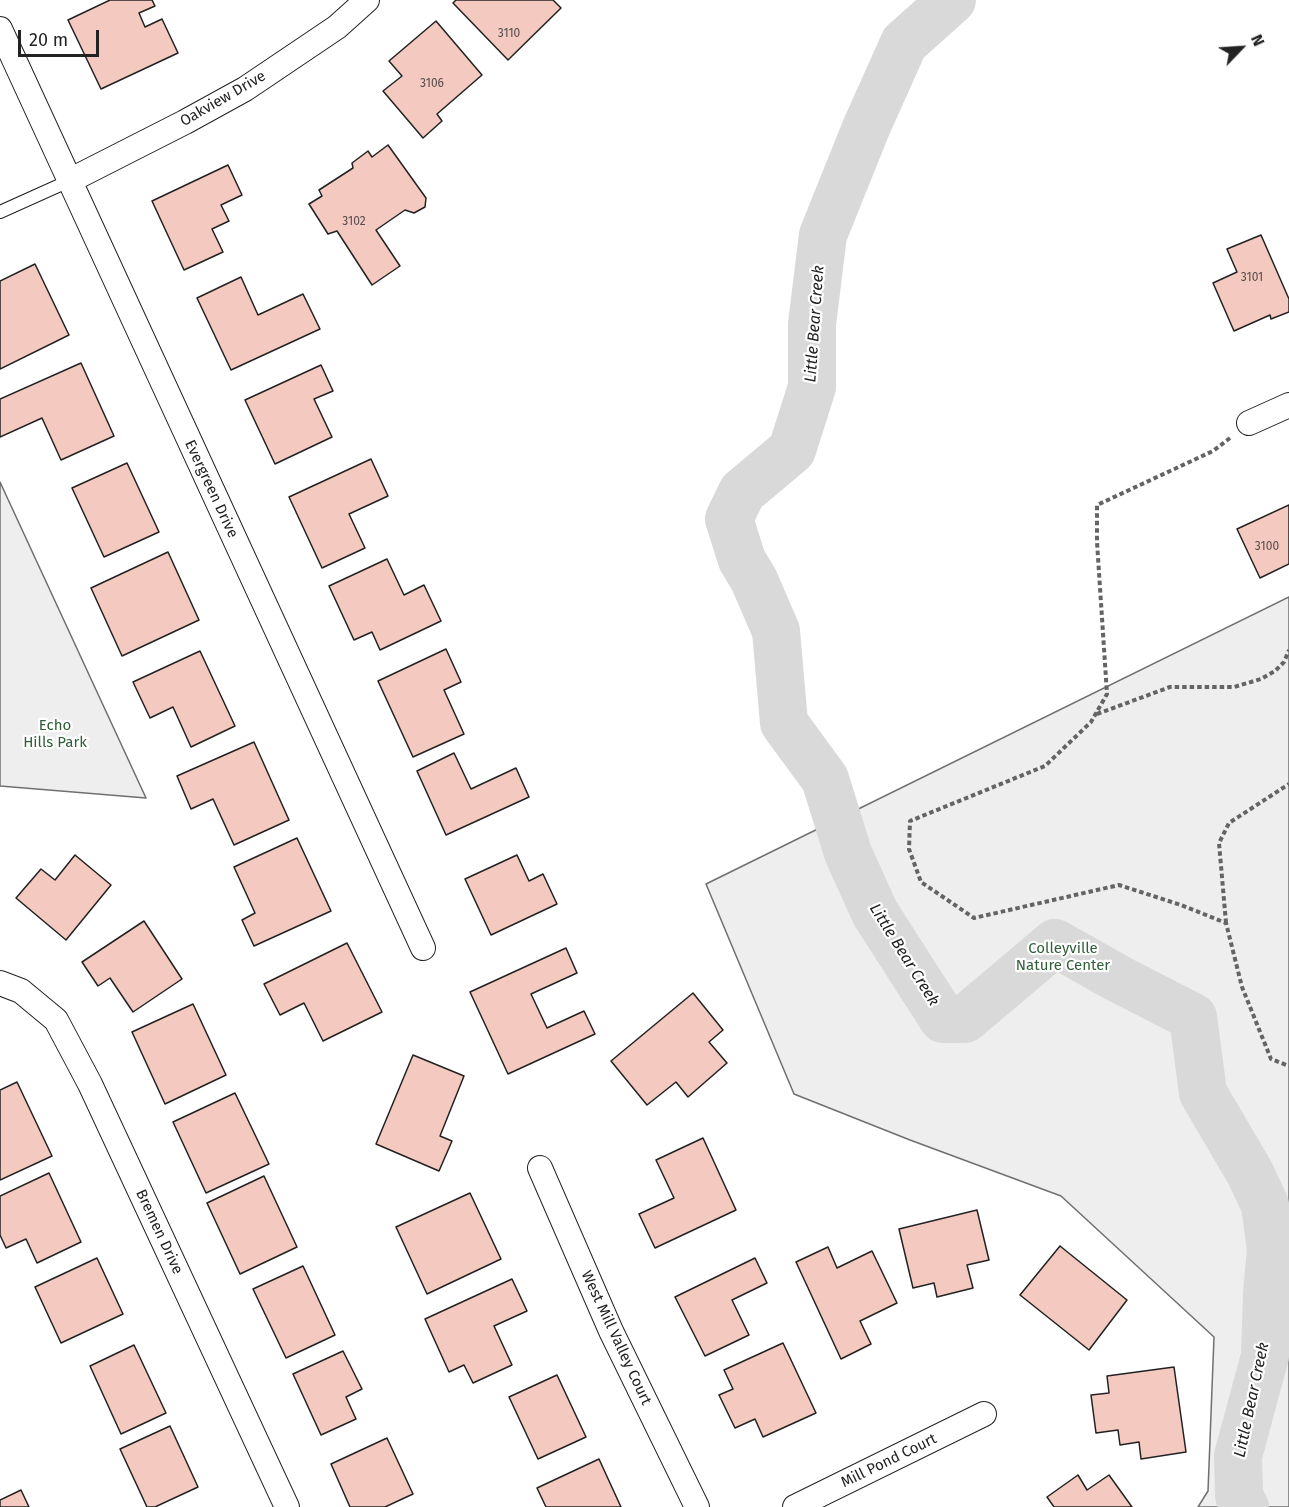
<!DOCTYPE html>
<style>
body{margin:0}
#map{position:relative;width:1289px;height:1507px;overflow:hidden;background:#fff;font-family:"Fira Sans",sans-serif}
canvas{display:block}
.north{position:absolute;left:1211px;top:18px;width:60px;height:60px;-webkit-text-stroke:4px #fff;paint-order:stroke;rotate:65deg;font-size:16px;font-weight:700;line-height:24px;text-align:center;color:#222}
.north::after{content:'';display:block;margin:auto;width:21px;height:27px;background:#222;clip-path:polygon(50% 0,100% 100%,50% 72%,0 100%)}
.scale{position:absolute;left:18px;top:30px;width:81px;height:27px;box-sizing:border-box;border:3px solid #222;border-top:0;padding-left:8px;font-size:18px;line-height:21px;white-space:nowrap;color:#222;-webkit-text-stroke:4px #fff;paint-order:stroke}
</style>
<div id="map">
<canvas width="1289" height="1507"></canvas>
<div class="north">N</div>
<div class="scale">20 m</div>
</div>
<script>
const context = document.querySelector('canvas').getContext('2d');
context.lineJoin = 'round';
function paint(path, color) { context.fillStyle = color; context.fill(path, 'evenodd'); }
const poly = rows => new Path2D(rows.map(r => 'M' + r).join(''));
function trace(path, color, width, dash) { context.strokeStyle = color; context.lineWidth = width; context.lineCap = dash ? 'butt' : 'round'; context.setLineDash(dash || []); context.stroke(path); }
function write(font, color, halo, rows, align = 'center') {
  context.font = font + ' "Fira Sans",sans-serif'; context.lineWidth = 4.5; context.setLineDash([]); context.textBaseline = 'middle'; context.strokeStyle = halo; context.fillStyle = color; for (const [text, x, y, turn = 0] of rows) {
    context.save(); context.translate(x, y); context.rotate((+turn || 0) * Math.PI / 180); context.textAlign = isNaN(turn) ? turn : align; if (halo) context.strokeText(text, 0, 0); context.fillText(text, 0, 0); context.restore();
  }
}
const green = poly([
 [0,482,146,798,0,786,0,482],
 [1289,597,1289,1507,1198,1507,1208,1491,1214,1337,1061,1196,910,1140,794,1094,706,884,1289,597]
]);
paint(green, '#eee');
trace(green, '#6f6f6f', 1.5);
trace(poly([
 [952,0,904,43,866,128,823,235,812,324,812,387,792,450,742,492,729,519,742,560,754,580,776,631,784,723,825,779,848,853,875,913,943,1019,965,1019,1055,943,1117,978,1193,1017,1203,1093,1250,1173,1265,1205,1271,1250,1267,1293,1265,1356,1238,1456,1239,1496,1245,1507]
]), '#d9d9d9', 48);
const building = poly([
 [110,0,152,0,155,6,139,13,145,27,162,19,178,53,101,89,68,20,110,0],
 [456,0,553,0,561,8,508,60,453,3,456,0],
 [436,21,482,75,437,114,442,121,423,138,383,91,402,76,389,61,436,21],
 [388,145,426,198,425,207,414,213,405,210,376,230,400,266,372,285,337,231,328,234,309,204,322,196,319,190,353,168,352,163,368,151,372,157,388,145],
 [228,165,242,195,221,205,229,221,212,229,223,252,184,270,152,201,228,165],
 [1261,235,1289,299,1289,312,1271,319,1270,315,1234,331,1213,283,1237,272,1227,249,1261,235],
 [35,264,69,335,0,369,0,281,35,264],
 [241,277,258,315,303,294,320,329,231,370,197,298,241,277],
 [81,363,114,436,61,460,42,418,0,437,0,399,81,363],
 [321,365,333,391,314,399,332,437,275,464,245,400,321,365],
 [371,459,388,496,349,514,365,548,322,568,289,497,371,459],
 [127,463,159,532,104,557,72,488,127,463],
 [1289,505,1289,564,1260,578,1237,529,1289,505],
 [168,552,199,620,122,656,91,588,168,552],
 [387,559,404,595,424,585,441,621,380,650,372,632,354,640,329,586,387,559],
 [446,649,461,682,444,690,464,734,413,757,378,681,446,649],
 [200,651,235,726,191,747,173,707,150,718,133,682,200,651],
 [254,742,289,820,234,845,213,799,191,809,177,776,254,742],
 [454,753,471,789,516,768,529,797,446,835,417,771,454,753],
 [297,838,331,911,254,946,242,920,255,913,234,867,297,838],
 [75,855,111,885,66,940,16,898,41,869,55,880,75,855],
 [517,855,529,881,543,874,557,904,491,935,465,879,517,855],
 [144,921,182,979,133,1012,110,978,98,986,82,962,144,921],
 [347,943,382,1012,323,1041,304,1003,280,1015,264,984,347,943],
 [566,948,577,973,531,994,547,1028,584,1011,595,1034,508,1074,470,992,566,948],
 [693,993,723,1030,709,1042,727,1063,688,1097,676,1082,647,1105,611,1061,693,993],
 [193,1004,226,1075,165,1104,132,1032,193,1004],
 [413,1055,464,1076,440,1136,452,1141,439,1171,376,1144,413,1055],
 [17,1082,52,1156,0,1180,0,1090,17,1082],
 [235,1093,269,1164,206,1193,173,1122,235,1093],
 [703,1138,736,1210,655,1248,639,1214,674,1198,656,1160,703,1138],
 [49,1173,81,1242,37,1263,26,1239,6,1248,0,1235,0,1196,49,1173],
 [264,1176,297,1247,240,1274,207,1203,264,1176],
 [470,1193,501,1259,427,1294,396,1227,470,1193],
 [977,1210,989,1260,967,1265,973,1288,937,1297,934,1283,913,1288,899,1229,977,1210],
 [1060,1246,1127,1300,1089,1350,1020,1295,1060,1246],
 [828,1247,837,1268,872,1251,897,1303,860,1321,871,1344,841,1359,796,1262,828,1247],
 [97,1258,123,1314,61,1343,35,1287,97,1258],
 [755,1258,767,1283,732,1300,749,1335,705,1356,675,1297,755,1258],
 [303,1266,335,1335,286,1358,253,1289,303,1266],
 [512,1279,527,1311,494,1326,512,1365,473,1383,464,1365,449,1372,425,1319,512,1279],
 [783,1343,816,1413,763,1437,755,1419,735,1428,719,1395,733,1389,724,1370,783,1343],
 [134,1345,166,1413,121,1434,90,1366,134,1345],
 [343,1351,362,1389,346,1397,356,1419,321,1435,293,1374,343,1351],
 [1174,1367,1186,1452,1141,1459,1139,1442,1120,1445,1118,1430,1096,1433,1091,1395,1109,1393,1107,1376,1174,1367],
 [557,1375,586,1437,538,1459,509,1397,557,1375],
 [170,1426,198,1487,155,1507,147,1507,120,1449,170,1426],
 [387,1438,413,1494,385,1507,350,1507,331,1464,387,1438],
 [599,1459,621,1507,546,1507,537,1488,599,1459],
 [1078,1475,1087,1490,1109,1475,1132,1507,1054,1507,1047,1497,1078,1475],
 [21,1490,29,1507,0,1507,0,1500,21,1490]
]);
paint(building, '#f3c9c0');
trace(building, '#222', 1.5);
const service = poly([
 [0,212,69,181]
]);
const minor = poly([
 [0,29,423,948],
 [69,181,185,122,245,89,337,27,367,0],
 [1249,423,1289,405],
 [0,983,21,991,56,1020,90,1084,287,1507],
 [540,1168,611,1331,697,1507],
 [795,1507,984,1414]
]);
trace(service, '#222', 14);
trace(minor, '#222', 26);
trace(poly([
 [1230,438,1213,451,1097,505,1097,542,1107,694,1091,722,1045,766,910,821,909,849,921,882,974,918,1119,885,1181,905,1226,923,1242,987,1271,1059,1289,1066],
 [1097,714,1170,687,1234,687,1261,679,1275,671,1284,662,1289,650],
 [1226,923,1219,843,1229,823,1289,784]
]), '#646464', 4, [4.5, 3]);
trace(service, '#fff', 12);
trace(minor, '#fff', 24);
write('12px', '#564c4a', null, [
 ["3110",509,34],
 ["3106",432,84],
 ["3102",354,222],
 ["3101",1252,278],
 ["3100",1267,547]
]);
write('15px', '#222', '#fff', [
 ["Oakview Drive",223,99,-30],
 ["Evergreen Drive",211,489,65],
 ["Bremen Drive",159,1232,65],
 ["West Mill Valley Court",616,1338,65],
 ["Mill Pond Court",889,1461,-26]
]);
write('15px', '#2f5e38', '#fff', [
 ["Echo",55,726],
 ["Hills Park",55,743],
 ["Colleyville",1063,949],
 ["Nature Center",1063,966]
]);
write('italic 16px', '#222', '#fff', [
 ["Little Bear Creek",815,324,-86],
 ["Little Bear Creek",904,955,58],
 ["Little Bear Creek",1252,1400,-78]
]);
</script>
